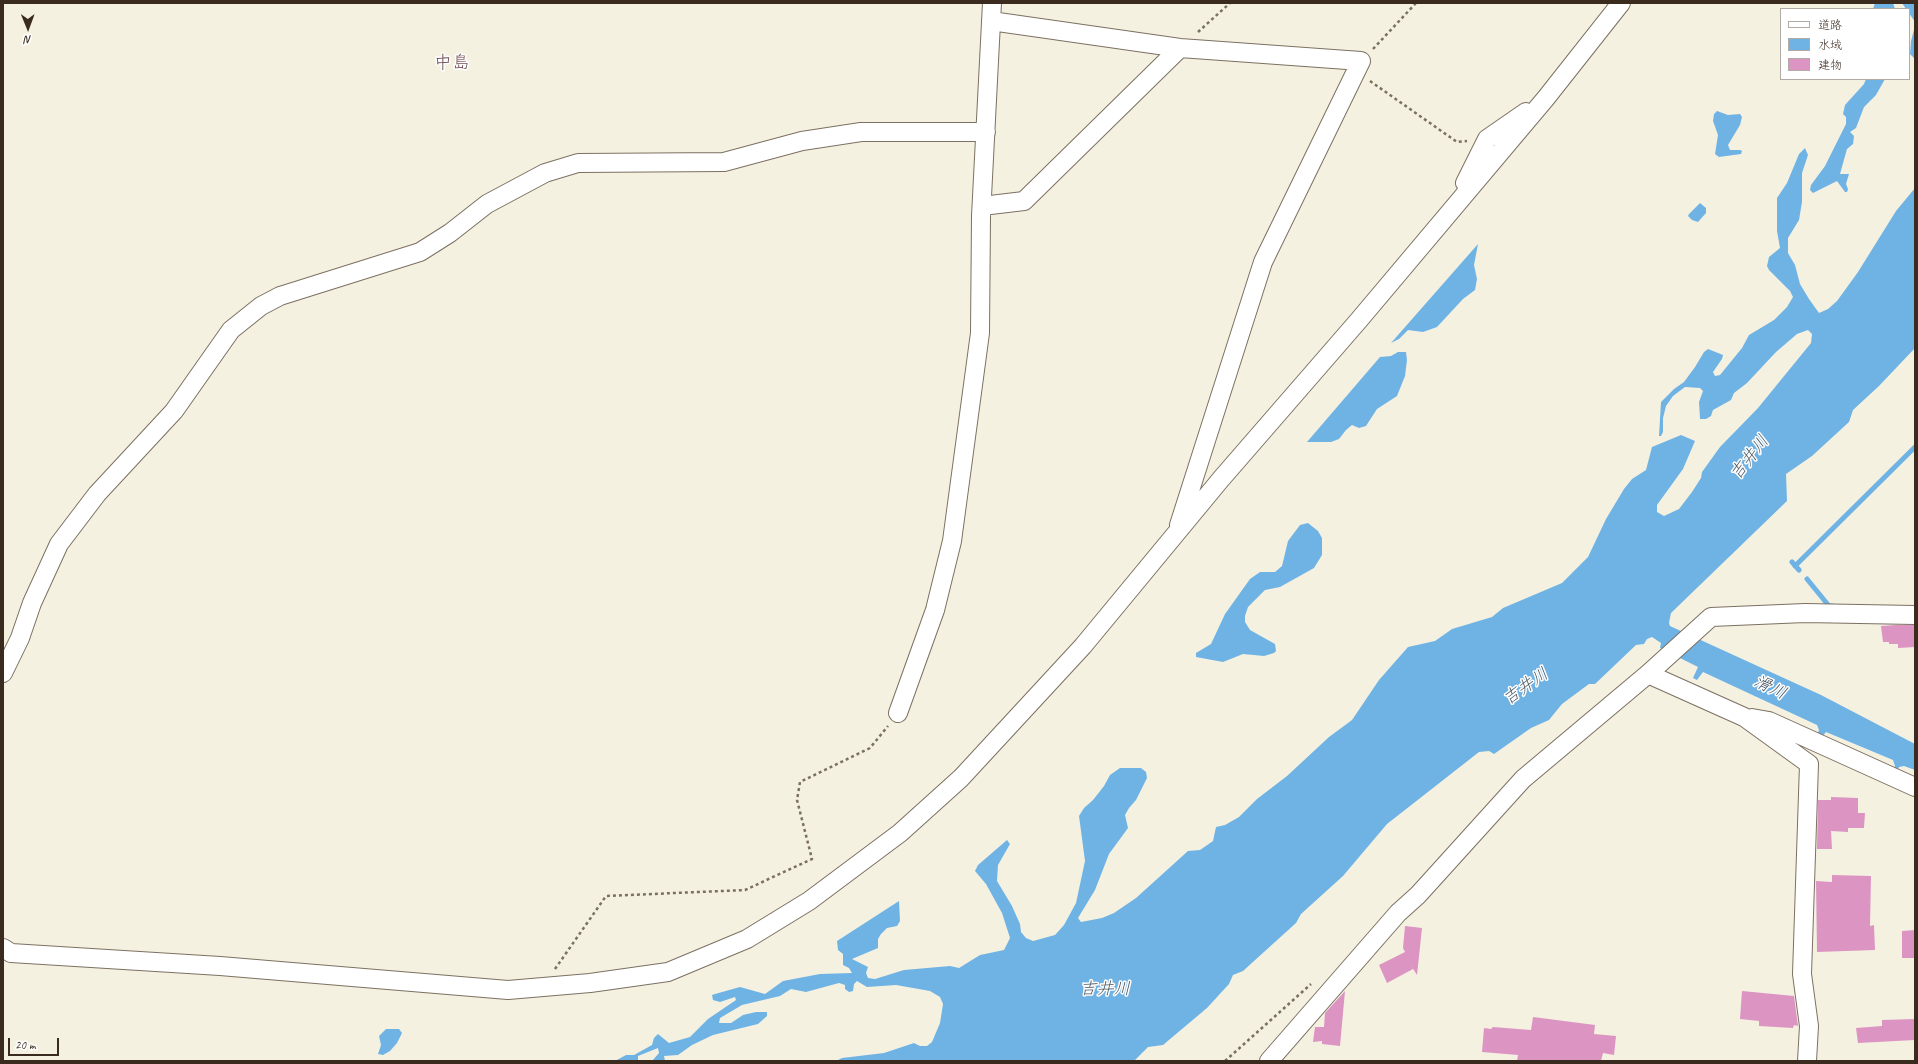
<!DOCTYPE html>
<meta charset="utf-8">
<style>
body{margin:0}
#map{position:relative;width:1918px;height:1064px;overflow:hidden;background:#f5f1e1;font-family:Caveat,"Klee One",sans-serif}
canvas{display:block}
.frame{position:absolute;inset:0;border:4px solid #3b2a1e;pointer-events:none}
.legend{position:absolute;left:1780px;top:8px;width:130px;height:72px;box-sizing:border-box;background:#fff;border:1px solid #b1aaa5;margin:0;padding:5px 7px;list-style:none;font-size:12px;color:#3b2a1e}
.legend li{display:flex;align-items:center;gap:8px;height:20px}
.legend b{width:20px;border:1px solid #b1aaa5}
.north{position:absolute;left:8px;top:8px;width:40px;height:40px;-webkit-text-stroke:3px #fff;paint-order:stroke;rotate:179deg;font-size:11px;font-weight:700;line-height:16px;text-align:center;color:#3b2a1e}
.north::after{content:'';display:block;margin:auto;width:14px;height:18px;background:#3b2a1e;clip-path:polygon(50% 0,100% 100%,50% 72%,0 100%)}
.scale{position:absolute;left:8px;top:1038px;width:51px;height:18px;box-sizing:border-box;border:2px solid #3b2a1e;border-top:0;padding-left:5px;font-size:12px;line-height:14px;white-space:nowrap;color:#3b2a1e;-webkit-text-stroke:3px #fff;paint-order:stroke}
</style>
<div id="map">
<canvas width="1918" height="1064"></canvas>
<div class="frame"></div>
<ul class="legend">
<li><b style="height:5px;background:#fff"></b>道路</li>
<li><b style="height:11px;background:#6fb3e5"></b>水域</li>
<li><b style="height:11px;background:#dc94c2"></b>建物</li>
</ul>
<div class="north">N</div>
<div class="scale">20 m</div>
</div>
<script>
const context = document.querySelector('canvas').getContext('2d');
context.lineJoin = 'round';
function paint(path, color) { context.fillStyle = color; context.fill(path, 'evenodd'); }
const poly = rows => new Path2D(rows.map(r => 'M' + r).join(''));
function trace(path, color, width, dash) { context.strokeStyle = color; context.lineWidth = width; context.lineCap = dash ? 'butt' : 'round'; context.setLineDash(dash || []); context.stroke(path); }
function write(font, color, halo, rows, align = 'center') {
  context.font = font + ' Caveat,"Klee One",sans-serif'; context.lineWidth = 3; context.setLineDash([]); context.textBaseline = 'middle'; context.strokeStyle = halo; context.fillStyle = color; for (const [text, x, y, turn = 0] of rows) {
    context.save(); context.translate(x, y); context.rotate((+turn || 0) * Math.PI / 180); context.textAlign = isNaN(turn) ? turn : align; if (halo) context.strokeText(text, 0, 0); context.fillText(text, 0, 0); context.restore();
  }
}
paint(poly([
 [1875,3,1893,3,1895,9,1873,9],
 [1902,3,1915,3,1915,22,1909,13,1909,9,1906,9],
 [1915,26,1915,59,1910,54,1911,41],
 [1866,79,1885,79,1876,95,1864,107,1856,128,1850,132,1854,136,1853,144,1847,149,1840,174,1849,174,1846,184,1848,189,1847,192,1845,192,1837,181,1813,193,1810,190,1811,185,1825,166,1846,124,1846,117,1843,114,1845,105,1864,84],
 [1717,111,1728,115,1740,114,1742,117,1740,125,1728,145,1730,150,1740,150,1742,151,1741,154,1719,157,1715,154,1718,135,1713,121,1714,114],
 [1805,148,1808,155,1802,173,1802,202,1799,220,1788,238,1788,253,1795,265,1800,284,1809,299,1819,313,1828,309,1837,301,1858,272,1896,211,1915,188,1915,348,1879,386,1853,410,1849,422,1812,456,1786,474,1787,501,1671,613,1669,623,1670,626,1821,695,1915,744,1915,770,1904,766,1899,767,1896,774,1892,772,1895,766,1893,760,1826,732,1822,737,1817,735,1819,730,1817,725,1703,672,1697,680,1693,678,1698,667,1660,648,1661,643,1652,637,1647,639,1644,644,1636,645,1595,684,1589,684,1562,704,1549,720,1531,728,1494,754,1489,751,1479,752,1387,824,1343,876,1301,914,1296,923,1243,971,1233,975,1229,984,1207,1008,1163,1045,1148,1047,1134,1061,836,1061,842,1058,884,1053,914,1043,920,1046,927,1046,932,1042,940,1023,943,1004,940,997,930,991,896,985,867,987,857,981,854,984,853,991,849,992,845,989,845,985,839,983,806,992,791,989,780,996,742,1005,720,1018,719,1023,731,1023,743,1015,756,1012,767,1012,767,1016,758,1024,713,1035,692,1045,678,1055,664,1056,665,1061,652,1061,659,1053,658,1048,638,1056,638,1061,615,1061,626,1055,634,1055,652,1045,654,1038,658,1034,669,1043,690,1037,708,1019,736,1000,735,997,720,1002,713,1000,712,995,715,994,740,987,765,994,783,981,820,974,852,973,849,968,843,965,843,954,838,950,837,941,899,901,900,921,897,926,887,928,881,934,878,939,878,948,852,959,868,967,866,973,868,978,875,979,904,970,950,966,959,968,980,955,1004,950,1010,938,1002,913,986,884,975,871,978,865,1007,840,1010,844,998,865,997,881,1012,906,1020,924,1021,932,1026,938,1033,941,1055,935,1064,925,1076,903,1085,861,1079,816,1084,808,1093,800,1104,786,1110,775,1120,768,1141,768,1146,772,1147,778,1136,800,1129,808,1125,815,1128,828,1109,854,1095,890,1078,918,1081,922,1102,918,1114,913,1136,898,1188,851,1200,850,1213,841,1216,827,1225,825,1239,817,1257,799,1287,776,1329,737,1352,720,1379,680,1408,647,1435,641,1452,629,1492,617,1503,608,1562,583,1588,557,1606,519,1624,489,1632,479,1646,470,1652,447,1681,435,1695,441,1683,469,1657,505,1657,512,1664,516,1679,509,1692,492,1701,478,1702,472,1720,447,1758,408,1811,343,1812,334,1808,330,1797,334,1776,352,1747,383,1734,393,1731,400,1713,410,1711,416,1706,419,1700,419,1699,402,1703,391,1700,388,1685,387,1673,396,1666,406,1663,418,1663,432,1661,436,1659,436,1661,402,1674,389,1684,382,1695,367,1704,352,1708,349,1723,355,1722,359,1713,372,1715,376,1720,375,1742,348,1749,335,1774,320,1787,307,1793,297,1790,291,1769,270,1767,266,1769,257,1780,248,1777,231,1777,198,1787,183,1799,154],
 [1700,203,1706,208,1706,213,1698,222,1692,220,1688,216,1689,214],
 [1478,244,1474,265,1477,279,1475,290,1463,299,1437,327,1423,332,1408,330,1399,339,1391,343],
 [1398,352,1406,352,1407,360,1405,376,1397,396,1377,409,1366,426,1359,428,1352,425,1346,430,1339,439,1331,442,1307,442,1380,357,1391,356],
 [1308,523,1318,531,1322,538,1322,555,1314,568,1280,587,1265,590,1248,607,1245,616,1245,622,1250,630,1275,644,1276,651,1274,653,1264,656,1243,654,1223,662,1196,657,1196,653,1211,644,1225,614,1250,579,1260,572,1275,572,1282,566,1288,541,1300,525],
 [386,1029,399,1029,402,1033,397,1043,390,1051,383,1055,378,1054,381,1045,379,1036]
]), '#6fb3e5');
trace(poly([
 [1792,562,1799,570],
 [1795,566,1915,447],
 [1807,579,1829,606,1832,606]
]), '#6fb3e5', 5);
paint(poly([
 [1896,625,1915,625,1915,647,1898,648,1898,644,1889,644,1889,642,1883,642,1881,626],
 [1831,797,1858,798,1858,813,1865,813,1864,828,1848,828,1848,832,1831,831,1832,849,1817,849,1818,800,1831,800],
 [1832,875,1871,876,1870,926,1874,925,1875,950,1817,952,1816,881,1832,882],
 [1405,926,1422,928,1417,975,1410,964,1413,969,1387,983,1379,965,1405,952,1403,948],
 [1915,930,1915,958,1902,958,1902,931],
 [1345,991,1340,1046,1322,1044,1322,1041,1313,1042,1315,1027,1324,1027,1325,1013],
 [1742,991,1794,996,1798,1026,1794,1025,1793,1028,1759,1026,1759,1021,1740,1019],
 [1533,1017,1595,1025,1594,1034,1616,1036,1614,1055,1603,1053,1601,1061,1517,1061,1518,1055,1482,1052,1484,1028,1491,1029,1493,1027,1531,1030],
 [1915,1019,1915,1040,1858,1043,1856,1028,1882,1026,1882,1020]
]), '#dc94c2');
const street = poly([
 [991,21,1180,48],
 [1465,183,1487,139,1526,112],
 [982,206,1024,201,1180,48,1361,61,1263,262,1179,525],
 [3,673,20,638,32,603,59,544,97,494,174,411,231,330,261,306,280,296,420,252,450,233,487,204,545,173,578,163,724,162,802,141,861,132,986,132],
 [1648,674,1744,717,1809,764,1802,974,1809,1026,1807,1061],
 [898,713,935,610,952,541,980,333,981,216,992,3],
 [1752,718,1769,721,1915,787],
 [3,948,11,953,220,966,508,990,590,983,668,972,747,939,809,901,900,833,961,778,1083,646,1221,479,1359,320,1546,98,1621,3],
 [1269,1061,1398,913,1418,895,1523,779,1648,674,1711,617,1805,613,1915,615]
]);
trace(street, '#7c7062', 20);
trace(poly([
 [1198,32,1230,3],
 [1373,49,1416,3],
 [1370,81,1457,142,1467,141],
 [555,969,606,896,745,890,812,859,797,800,800,782,870,748,888,726],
 [1225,1061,1311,984]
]), '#7c7062', 2.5, [3, 3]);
trace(street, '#fff', 18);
write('italic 17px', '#4d5a64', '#fff', [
 ["吉井川",1750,458,-52],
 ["吉井川",1526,687,-35],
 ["滑川",1770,688,26],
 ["吉井川",1105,990]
]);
write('18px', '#734f57', '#fff', [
 ["中島",452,63]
]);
</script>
